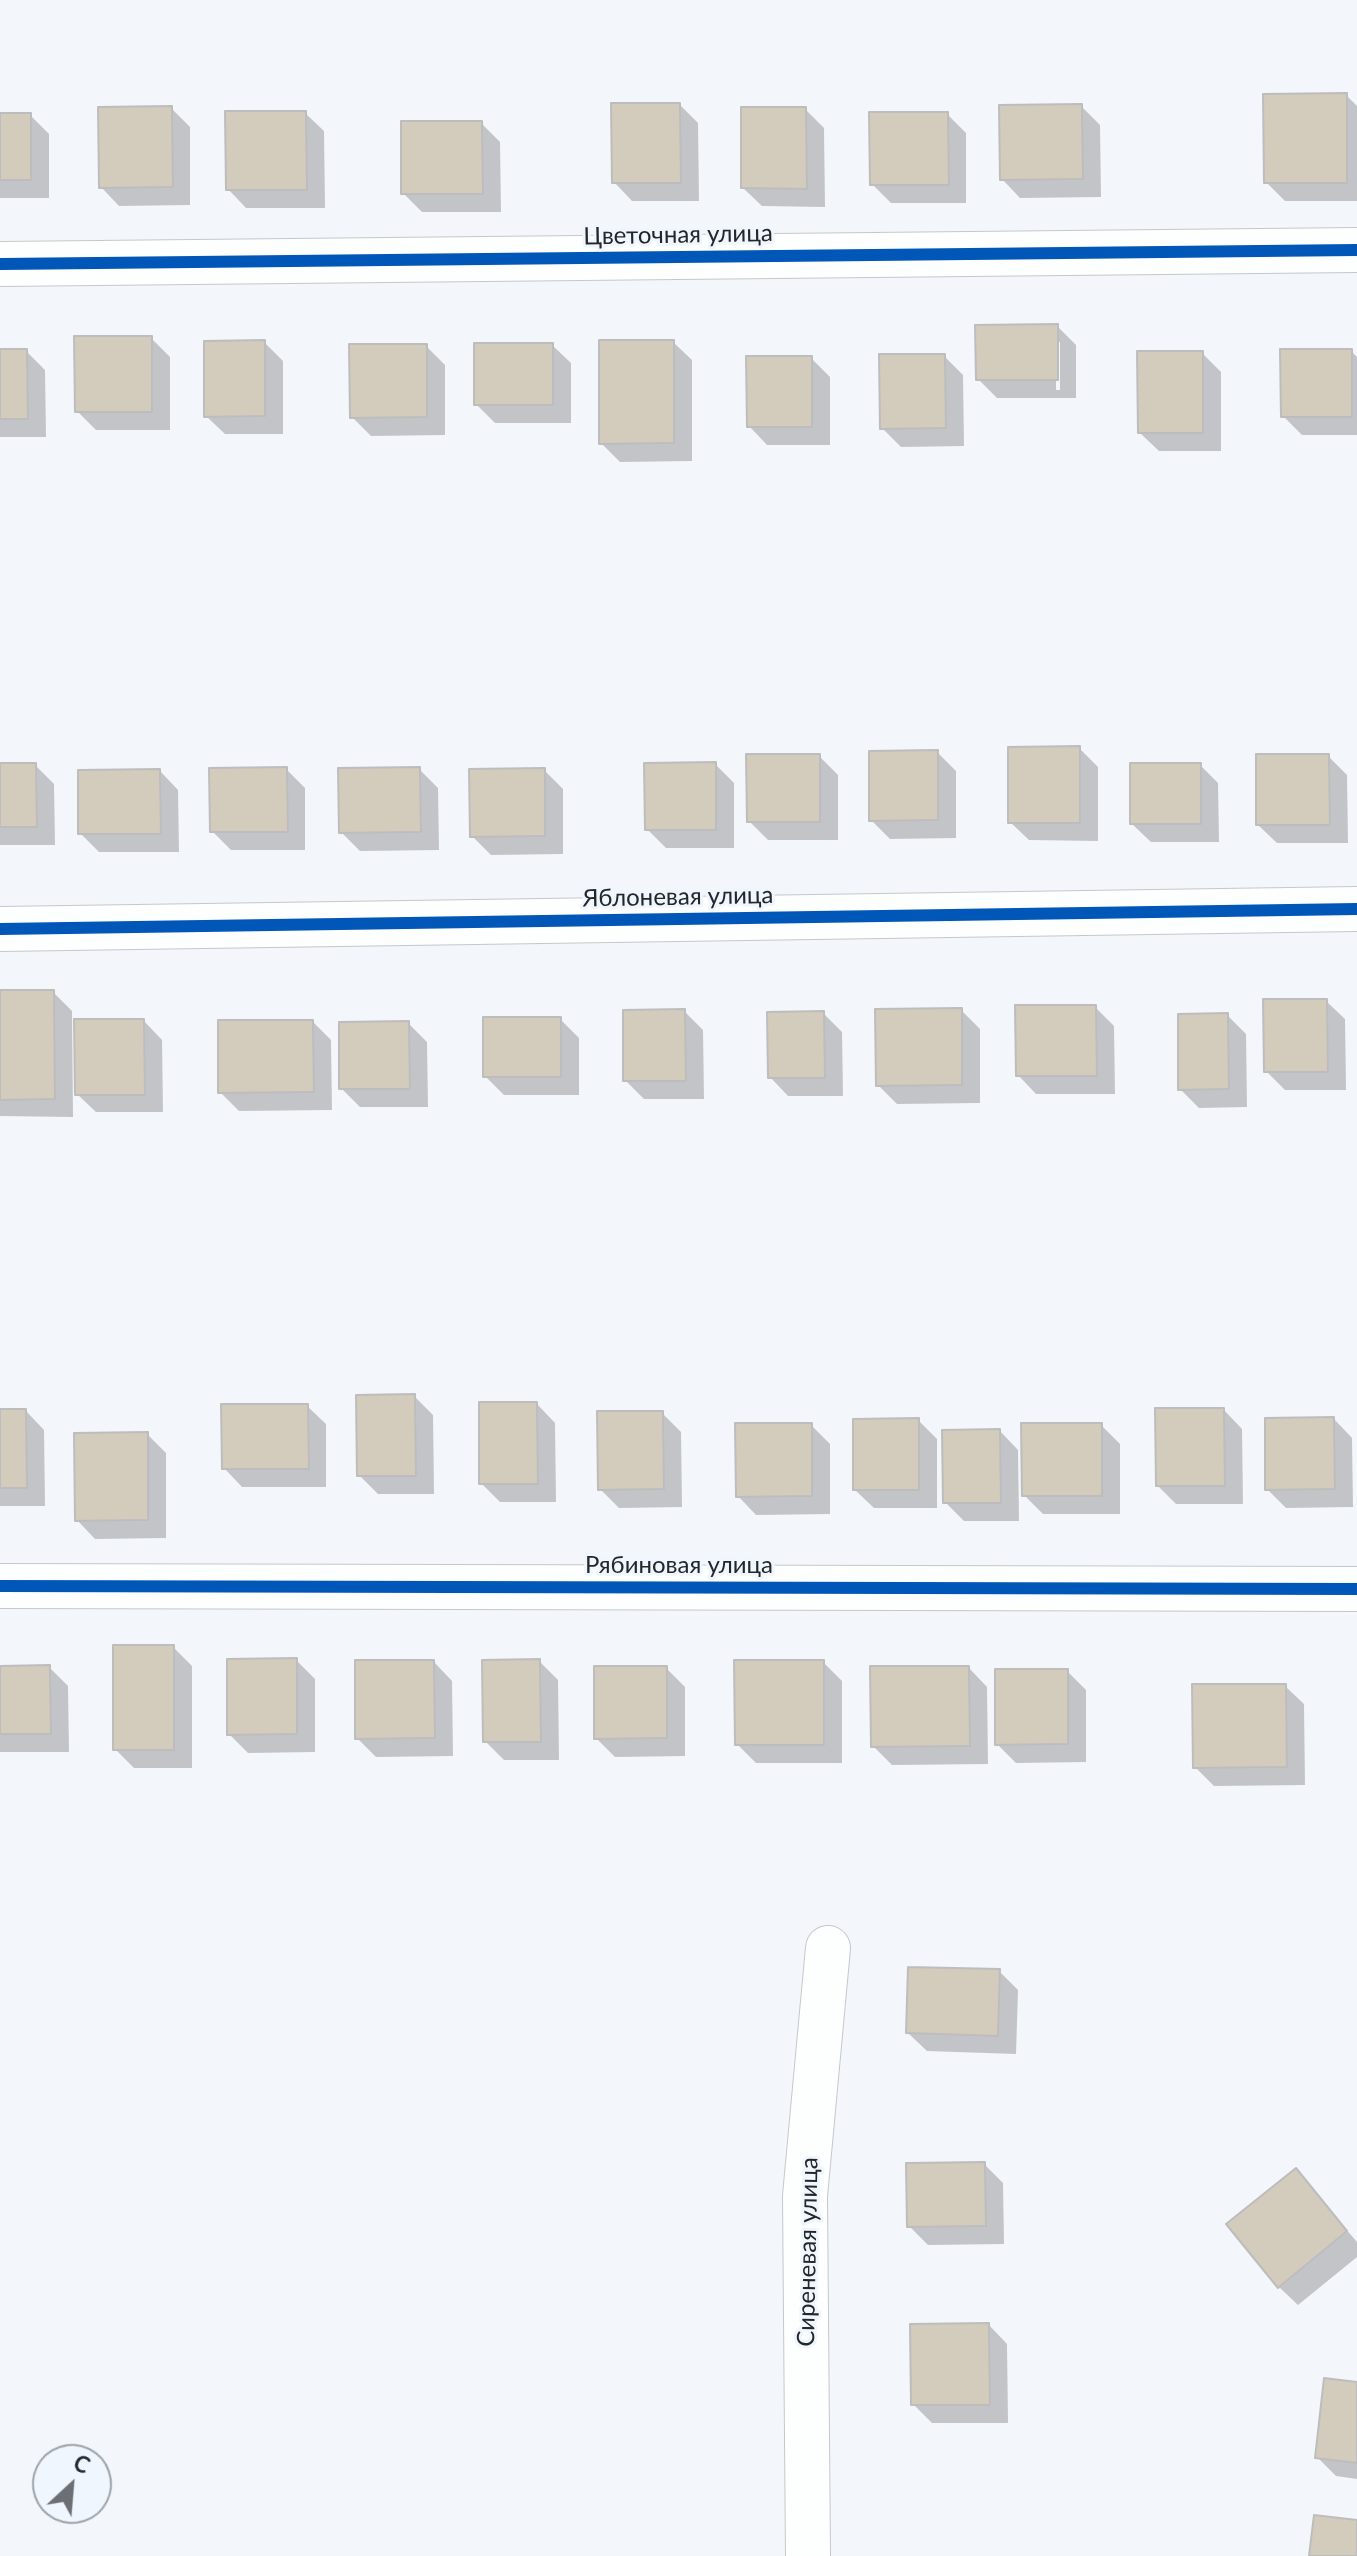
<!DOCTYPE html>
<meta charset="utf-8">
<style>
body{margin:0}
#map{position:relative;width:1357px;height:2556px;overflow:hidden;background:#f3f6fa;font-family:Lato,sans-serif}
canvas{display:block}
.north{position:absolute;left:32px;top:2444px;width:80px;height:80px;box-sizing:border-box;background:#f0f6fd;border:2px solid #9ea3a9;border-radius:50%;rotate:26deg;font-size:22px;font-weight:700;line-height:32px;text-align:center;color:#23272a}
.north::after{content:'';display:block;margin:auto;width:28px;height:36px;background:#6c6f73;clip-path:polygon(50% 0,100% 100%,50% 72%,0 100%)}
</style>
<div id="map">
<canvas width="1357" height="2556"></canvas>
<div class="north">С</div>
</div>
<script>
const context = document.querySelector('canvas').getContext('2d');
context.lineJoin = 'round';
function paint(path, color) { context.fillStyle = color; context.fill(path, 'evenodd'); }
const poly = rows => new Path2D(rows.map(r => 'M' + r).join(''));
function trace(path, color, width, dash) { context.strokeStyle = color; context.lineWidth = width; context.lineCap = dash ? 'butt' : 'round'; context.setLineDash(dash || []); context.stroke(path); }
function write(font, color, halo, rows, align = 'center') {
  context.font = font + ' Lato,sans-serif'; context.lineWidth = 6; context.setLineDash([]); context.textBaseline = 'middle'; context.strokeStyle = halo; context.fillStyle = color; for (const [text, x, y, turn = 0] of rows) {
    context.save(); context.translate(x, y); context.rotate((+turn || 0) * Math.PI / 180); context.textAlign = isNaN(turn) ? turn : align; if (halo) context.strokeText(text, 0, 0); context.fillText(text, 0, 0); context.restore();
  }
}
paint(poly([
 [1346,95,1357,106,1357,201,1285,201,1266,182],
 [680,105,698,123,699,201,632,201,614,182],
 [1081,106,1100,125,1101,197,1020,198,1002,179],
 [171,108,190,127,190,205,119,206,101,187],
 [805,109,824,128,825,207,762,206,743,188],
 [305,113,324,131,325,208,246,208,228,189],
 [947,114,966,133,966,203,891,203,872,184],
 [0,115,30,115,49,134,49,198,0,198],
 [481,123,500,142,501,212,422,212,403,193],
 [1057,326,1076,345,1076,398,997,398,978,379],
 [1056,342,1060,342,1060,390,1056,390],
 [151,338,170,357,170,430,96,430,77,411],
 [264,342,283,361,283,434,225,434,206,416],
 [673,342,692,360,692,461,620,462,601,443],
 [552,345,571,363,571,423,495,423,476,404],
 [426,346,445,365,445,435,371,436,352,417],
 [0,351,26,351,45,370,46,437,0,437],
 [1351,351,1357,357,1357,435,1302,435,1283,416],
 [1202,353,1221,372,1221,451,1159,451,1140,433],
 [944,356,963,375,964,446,901,447,882,428],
 [811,358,830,377,830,445,767,445,749,426],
 [1079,748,1098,767,1098,841,1029,840,1010,822],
 [937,752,956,771,956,838,890,839,871,820],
 [819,756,838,775,838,840,768,840,749,821],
 [1328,756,1347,775,1348,843,1277,843,1258,825],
 [715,764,734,783,734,848,666,848,647,829],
 [0,765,35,765,54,784,55,845,0,845],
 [1200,765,1218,783,1219,842,1151,842,1132,824],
 [286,769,305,788,305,850,231,850,212,831],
 [419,769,438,788,439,850,360,851,341,832],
 [544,770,563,789,563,854,491,855,472,836],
 [160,771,178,790,179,852,99,852,80,833],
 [0,992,53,992,72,1011,73,1117,0,1116],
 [1326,1001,1345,1019,1346,1090,1285,1090,1266,1071],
 [1095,1007,1114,1026,1115,1094,1036,1094,1018,1075],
 [961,1010,980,1029,980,1103,897,1104,878,1085],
 [684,1011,703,1030,704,1099,644,1099,625,1080],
 [823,1013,842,1032,843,1096,788,1096,770,1077],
 [1227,1015,1246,1034,1247,1107,1199,1108,1180,1089],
 [560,1019,579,1038,579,1095,504,1095,485,1076],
 [144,1021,162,1040,163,1112,96,1112,77,1094],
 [313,1022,331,1040,332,1110,239,1111,220,1092],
 [408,1023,427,1042,428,1107,360,1107,341,1088],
 [414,1396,433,1415,434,1494,378,1494,359,1475],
 [537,1404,555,1423,556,1502,500,1502,481,1483],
 [307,1406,326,1424,326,1487,242,1487,224,1468],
 [1224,1410,1242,1429,1243,1504,1176,1504,1158,1486],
 [0,1411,26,1411,44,1430,45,1506,0,1506],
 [662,1413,681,1432,682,1507,619,1508,600,1489],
 [1334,1419,1352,1438,1353,1507,1286,1508,1267,1489],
 [918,1420,937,1439,937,1508,874,1508,855,1490],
 [811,1425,830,1444,830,1514,756,1515,738,1496],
 [1101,1425,1120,1444,1120,1514,1043,1514,1024,1495],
 [1000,1431,1018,1450,1019,1521,964,1521,945,1502],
 [147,1434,166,1453,166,1538,95,1539,77,1520],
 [173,1647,192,1666,192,1768,134,1768,115,1749],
 [296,1660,315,1679,315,1752,248,1753,229,1734],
 [539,1661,558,1680,559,1760,504,1760,485,1741],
 [434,1662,452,1681,453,1756,376,1757,357,1738],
 [823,1662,842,1681,842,1763,756,1763,737,1744],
 [49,1667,68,1686,69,1752,0,1752,0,1668],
 [666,1668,685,1687,685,1756,615,1757,596,1738],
 [969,1668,987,1687,988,1764,892,1765,873,1746],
 [1067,1671,1086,1690,1086,1762,1016,1763,997,1744],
 [1285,1686,1304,1704,1305,1785,1214,1786,1195,1767],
 [999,1971,1018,1990,1016,2054,927,2051,908,2033],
 [984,2164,1003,2183,1004,2244,928,2245,909,2226],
 [1296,2171,1357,2242,1357,2257,1298,2305,1279,2287],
 [989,2325,1007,2344,1008,2423,932,2423,913,2404],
 [1357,2384,1357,2479,1336,2476,1317,2457]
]), '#0003');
const building = poly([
 [1347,93,1347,183,1264,183,1263,94,1347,93],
 [611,103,680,103,681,183,612,183,611,103],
 [1082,104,1083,179,1000,180,999,105,1082,104],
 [172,106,173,187,99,188,98,107,172,106],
 [741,107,806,107,807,189,741,188,741,107],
 [225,111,306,111,307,190,226,190,225,111],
 [869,112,948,112,949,185,870,185,869,112],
 [0,113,31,113,31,180,0,180,0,113],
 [401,121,482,121,483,194,401,194,401,121],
 [1058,324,1058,380,976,380,975,325,1058,324],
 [74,336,152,336,152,412,75,412,74,336],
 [265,340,265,416,204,417,204,341,265,340],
 [599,340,674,340,674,443,599,444,599,340],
 [474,343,553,343,553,405,474,405,474,343],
 [349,344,427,344,427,417,350,418,349,344],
 [0,349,27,349,28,419,0,419,0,349],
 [1280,349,1352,349,1352,417,1281,417,1280,349],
 [1137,351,1203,351,1203,433,1138,433,1137,351],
 [879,354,945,354,946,428,880,429,879,354],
 [746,356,812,356,812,427,747,427,746,356],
 [1080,746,1080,823,1008,823,1008,747,1080,746],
 [938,750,938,820,869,821,869,751,938,750],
 [746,754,820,754,820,822,747,822,746,754],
 [1256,754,1329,754,1330,825,1256,825,1256,754],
 [716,762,716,830,645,830,644,763,716,762],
 [0,763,36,763,37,827,0,827,0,763],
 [1130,763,1201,763,1201,824,1130,824,1130,763],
 [287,767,288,832,210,832,209,768,287,767],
 [420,767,421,832,339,833,338,768,420,767],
 [545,768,545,836,470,837,469,769,545,768],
 [160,769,161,834,78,834,78,770,160,769],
 [0,990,54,990,55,1099,0,1100,0,990],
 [1263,999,1327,999,1328,1072,1264,1072,1263,999],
 [1015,1005,1096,1005,1097,1076,1016,1076,1015,1005],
 [962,1008,962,1085,876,1086,875,1009,962,1008],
 [685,1009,686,1081,623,1081,623,1010,685,1009],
 [824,1011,825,1078,768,1078,767,1012,824,1011],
 [1228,1013,1229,1089,1178,1090,1178,1014,1228,1013],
 [483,1017,561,1017,561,1077,483,1077,483,1017],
 [74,1019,144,1019,145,1095,75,1095,74,1019],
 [218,1020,313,1020,314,1092,218,1093,218,1020],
 [409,1021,410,1089,339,1089,339,1022,409,1021],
 [415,1394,416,1476,357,1476,356,1395,415,1394],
 [479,1402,537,1402,538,1484,479,1484,479,1402],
 [221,1404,308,1404,309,1469,222,1469,221,1404],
 [1155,1408,1224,1408,1225,1486,1156,1486,1155,1408],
 [0,1409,26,1409,27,1488,0,1488,0,1409],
 [597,1411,663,1411,664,1489,598,1490,597,1411],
 [1334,1417,1335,1489,1265,1490,1265,1418,1334,1417],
 [919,1418,919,1490,853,1490,853,1419,919,1418],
 [735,1423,812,1423,812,1496,736,1497,735,1423],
 [1021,1423,1102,1423,1102,1496,1022,1496,1021,1423],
 [1000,1429,1001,1503,943,1503,942,1430,1000,1429],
 [148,1432,148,1520,75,1521,74,1433,148,1432],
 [113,1645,174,1645,174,1750,113,1750,113,1645],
 [297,1658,297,1734,227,1735,227,1659,297,1658],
 [540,1659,541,1742,483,1742,482,1660,540,1659],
 [355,1660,434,1660,435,1738,355,1739,355,1660],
 [734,1660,824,1660,824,1745,735,1745,734,1660],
 [50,1665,51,1734,0,1734,0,1666,50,1665],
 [594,1666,667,1666,667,1738,594,1739,594,1666],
 [870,1666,969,1666,970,1746,871,1747,870,1666],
 [995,1669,1068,1669,1068,1744,995,1745,995,1669],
 [1192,1684,1286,1684,1287,1767,1193,1768,1192,1684],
 [908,1967,1000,1969,998,2036,906,2033,908,1967],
 [985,2162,986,2226,907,2227,906,2163,985,2162],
 [1296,2168,1347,2231,1278,2288,1226,2224,1296,2168],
 [989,2323,990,2405,911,2405,910,2324,989,2323],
 [1324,2378,1357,2382,1357,2463,1315,2458,1324,2378],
 [1314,2515,1357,2520,1357,2556,1309,2556,1314,2515]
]);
paint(building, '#d3cbbc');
trace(building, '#bdbdbe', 2);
const minor = poly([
 [0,264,1357,250],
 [0,929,1357,909],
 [0,1586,1357,1589],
 [808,2556,805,2196,828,1948]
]);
trace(minor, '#c5c8cb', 46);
trace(minor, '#fdfefe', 44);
trace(poly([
 [0,264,1357,250],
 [0,929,1357,909],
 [0,1586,1357,1589]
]), '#0057b8', 12);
write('24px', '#23272a', '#f0f6fd', [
 ["Цветочная улица",678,235,-1],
 ["Яблоневая улица",678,897,-1],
 ["Рябиновая улица",679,1565],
 ["Сиреневая улица",808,2252,-89]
]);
</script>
